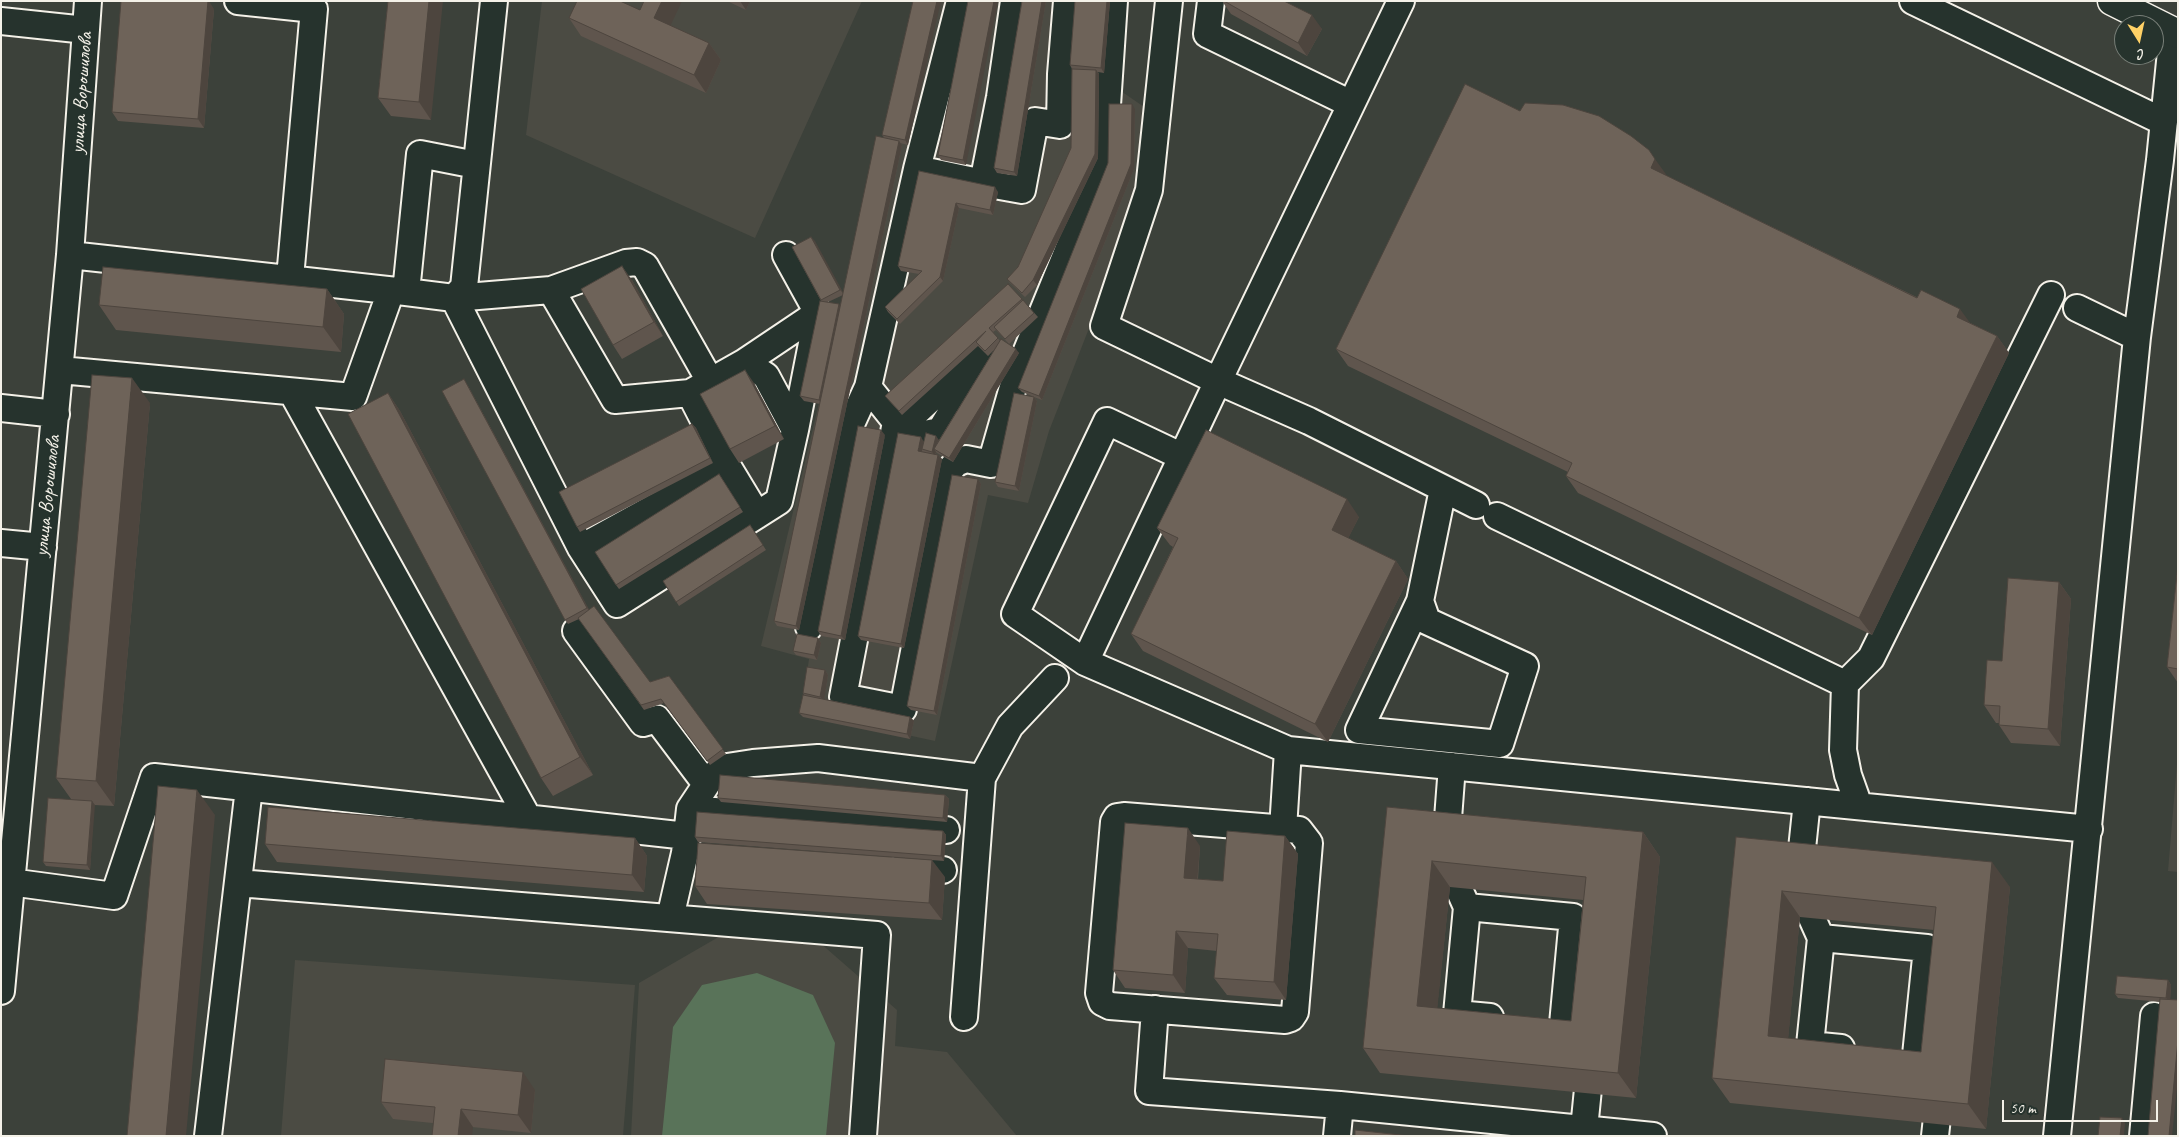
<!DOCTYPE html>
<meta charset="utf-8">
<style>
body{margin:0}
#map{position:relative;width:2179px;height:1137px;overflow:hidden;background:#3c413a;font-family:Caveat,sans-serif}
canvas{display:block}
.frame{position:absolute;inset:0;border:2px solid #f4f1e8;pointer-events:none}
.north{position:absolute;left:2114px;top:15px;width:50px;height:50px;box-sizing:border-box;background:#26332d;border:1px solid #787f78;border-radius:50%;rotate:170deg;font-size:14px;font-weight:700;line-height:20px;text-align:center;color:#f4f1e8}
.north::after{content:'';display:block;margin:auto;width:18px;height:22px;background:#ffd166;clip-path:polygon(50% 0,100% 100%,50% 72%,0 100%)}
.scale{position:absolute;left:2002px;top:1100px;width:156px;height:22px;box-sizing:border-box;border:2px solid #f4f1e8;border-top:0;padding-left:6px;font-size:15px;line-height:18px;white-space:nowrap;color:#f4f1e8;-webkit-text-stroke:4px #26332d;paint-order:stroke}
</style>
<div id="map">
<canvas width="2179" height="1137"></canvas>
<div class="frame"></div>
<div class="north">С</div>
<div class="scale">50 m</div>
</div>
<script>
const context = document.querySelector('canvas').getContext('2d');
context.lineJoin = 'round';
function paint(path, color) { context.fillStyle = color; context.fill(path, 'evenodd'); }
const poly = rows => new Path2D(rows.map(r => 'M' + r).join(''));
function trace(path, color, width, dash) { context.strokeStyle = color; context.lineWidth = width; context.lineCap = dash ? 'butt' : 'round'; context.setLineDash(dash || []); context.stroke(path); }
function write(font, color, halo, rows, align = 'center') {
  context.font = font + ' Caveat,sans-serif'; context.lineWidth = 4; context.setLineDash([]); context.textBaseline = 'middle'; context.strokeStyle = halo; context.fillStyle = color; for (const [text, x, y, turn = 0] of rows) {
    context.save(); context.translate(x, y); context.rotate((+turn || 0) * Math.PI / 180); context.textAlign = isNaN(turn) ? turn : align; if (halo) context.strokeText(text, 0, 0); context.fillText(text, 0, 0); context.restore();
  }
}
paint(poly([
 [542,1,862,1,755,238,526,135],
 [915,1,1124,1,1115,87,1150,111,1144,187,1049,431,1028,503,988,495,935,741,801,712,809,659,761,646],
 [2178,752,2178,872,2168,871],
 [722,935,819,942,897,1010,895,1046,947,1052,1017,1136,631,1136,639,983],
 [295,960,635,985,623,1136,281,1136]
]), '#4b4b43');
paint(poly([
 [757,973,813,995,835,1043,826,1136,662,1136,673,1027,702,985]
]), '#597359');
const minor = poly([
 [238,1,314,9,290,278],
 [1211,1,1207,34,1351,104],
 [1401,1,1218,381,1309,421,1476,505],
 [1913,1,2164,122],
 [1,21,86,30],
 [476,165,420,154,406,292,454,298,581,548,617,604,779,501,795,430],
 [917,169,983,183,1000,97,1014,1],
 [983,183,1022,190,1035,121,1060,125,1061,74,1067,1],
 [70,255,406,292],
 [551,290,626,263,637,262,645,266,710,381],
 [454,298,551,290,615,400,690,393,745,362,766,376,795,430,818,313,786,255],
 [454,298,464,287,494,1],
 [2077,308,2137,337],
 [745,362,818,313],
 [60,370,353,397,391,291],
 [868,387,900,427,925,434,940,431,985,358,980,353,900,427],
 [292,392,528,818],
 [690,393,728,467,757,515],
 [1,408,56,414],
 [896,422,843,697,903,709,949,471,956,463,966,459,991,464,1015,380,1103,165,1114,1],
 [1183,457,1107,421,1015,614,1085,662,1288,750,2089,829],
 [1497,516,1845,684,1843,750,1848,775,1859,806],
 [1,543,43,547],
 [581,548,728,467],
 [1420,601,1359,730,1500,744,1525,666,1427,621,1420,601,1443,489],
 [809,627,851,424,868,387,917,169,960,1],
 [576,631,643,723,657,719,706,784],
 [1085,662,1218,381,1104,326,1149,190,1169,1],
 [1845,684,1871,658,2051,295],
 [1452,766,1445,858,1467,907],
 [1807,801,1798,887,1821,938],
 [690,809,712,776,727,767,753,763,818,758,982,778],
 [1124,816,1299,830,1309,843,1295,1012,1291,1018,1285,1020,1110,1006,1102,1002,1099,993,1114,822,1117,817,1124,816],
 [1283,829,1288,750],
 [903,867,943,870],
 [10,882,114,896,154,777,687,836],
 [238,883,877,935,863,1136],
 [670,918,685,853,690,809,946,830],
 [1,991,70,255,88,1],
 [1155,1009,1149,1091,1340,1105,1653,1136],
 [964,1017,982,778,1010,726,1055,678],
 [1490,1017,1457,1014,1467,907,1573,917,1563,1024,1591,1059,1584,1129],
 [1841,1048,1810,1045,1821,938,1927,948,1916,1055,1940,1090,1935,1136],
 [208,1136,249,788],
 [1337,1136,1340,1105],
 [2057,1136,2137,337,2160,160,2173,32],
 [2143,1136,2154,1016]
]);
const major = poly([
 [2112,1,2178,34]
]);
trace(minor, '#f4f1e8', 30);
trace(major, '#f4f1e8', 31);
trace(minor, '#26332d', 26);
trace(major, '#26332d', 28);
paint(poly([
 [388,1,431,120,391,116,378,98],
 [727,1,750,1,746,10],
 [913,1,908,145,900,143,902,145,799,630,777,626,774,621,820,404,804,401,800,396,821,301,792,247,811,237,843,293,884,137,882,135],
 [843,295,840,306,828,302],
 [968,1,966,165,941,160,938,155],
 [1022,1,1046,1,1017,176,997,173,994,168],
 [1075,1,1110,1,1104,73,1098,72,1099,74,1098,158,1037,285,1025,297,1010,283,1007,279,1018,267,1071,148,1072,69,1070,65],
 [1222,1,1284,1,1322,29,1307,56,1231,14],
 [214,9,204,128,118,121,112,112],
 [569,18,671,26,709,43,721,60,706,93,581,36],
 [1135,109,1134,169,1042,400,1034,397,1037,401,1019,491,998,487,995,482,1032,396,1022,392,1018,388],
 [1520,111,1667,176,1997,336,2009,353,1872,635,1578,493,1566,476,1568,472,1348,366,1336,349],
 [919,171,998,192,993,215,959,208,943,281,900,324,888,312,885,307,919,274,901,271,898,266],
 [632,280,663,336,622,359,613,345],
 [1008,284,1038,317,1009,344,996,330,993,332,1000,341,1019,353,953,462,937,453,936,452,936,454,938,455,942,459,904,648,861,640,858,636,924,441,939,440,994,350,988,356,978,346,902,415,885,396],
 [327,289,344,314,341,352,116,330,99,305],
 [754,383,784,439,739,463,730,449],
 [467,384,589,610,650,682,669,676,726,754,710,765,664,703,644,710,579,619,568,624,565,620],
 [388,393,400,411,593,775,553,796,541,778],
 [150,403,114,806,94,805,90,870,46,866,43,862,71,799,56,778],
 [692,424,696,428,713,463,580,532,577,527],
 [885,435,845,640,821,636,818,631],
 [719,474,743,512,619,589,616,585],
 [978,479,981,484,937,715,911,710,907,706],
 [1359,517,1348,538,1396,561,1408,579,1328,742,1143,651,1131,634,1173,547,1170,545,1157,528],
 [750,525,766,550,679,606,663,581],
 [2178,565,2178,683,2167,667],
 [2059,582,2071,599,2060,746,2011,743,1999,725,1999,723,1996,723,1984,705,2002,661],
 [818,638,821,643,817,660,796,655,793,651],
 [825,670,828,675,824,699,910,717,914,721,910,739,803,717,799,713,804,695,803,693],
 [945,795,949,799,947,822,721,802,718,798],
 [1387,807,1643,832,1660,857,1636,1098,1380,1073,1363,1048],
 [1450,887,1583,900,1571,1021,1437,1008],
 [943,831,946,835,944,861,698,842,695,837],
 [1285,836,1298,854,1286,1000,1227,995,1214,978,1217,951,1188,948,1185,993,1125,988,1113,970,1200,846,1198,879,1223,881],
 [1736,837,2010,887,1986,1129,1730,1103,1712,1078],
 [1800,917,1934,930,1921,1052,1788,1038],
 [635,838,647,856,644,892,277,862,265,844],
 [945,877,942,920,707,904,695,886],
 [2168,980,2171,985,2170,1000,2160,1002,2118,998,2115,994],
 [535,1090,531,1133,393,1119,381,1102]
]), '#5f554d');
paint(poly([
 [208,1,209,1,214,9,204,128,198,119],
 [429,1,443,1,431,120,419,102],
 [662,1,682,1,666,35,654,18],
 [740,1,750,1,746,10],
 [937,1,941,1,908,145,905,140],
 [994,1,998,1,966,165,963,160],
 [1042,1,1046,1,1017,176,1014,172],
 [1107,1,1110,1,1104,73,1101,68],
 [1312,15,1322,29,1307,56,1298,43],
 [709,43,721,60,706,93,694,75],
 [1096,70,1099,74,1098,158,1037,285,1033,280],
 [1132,104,1135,109,1134,169,1042,400,1039,396],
 [899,141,902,145,799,630,796,626],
 [1655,159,1668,177,1651,168],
 [995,187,998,192,993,215,990,210],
 [956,203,959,208,943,281,940,277],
 [811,237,815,241,844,294,840,290],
 [622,266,632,280,663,336,654,322],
 [327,289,344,314,341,352,323,327],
 [839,304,842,309,822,404,819,400],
 [1960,309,1973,327,1957,317],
 [1997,336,2009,353,1872,635,1859,618],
 [1016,349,1019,353,953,462,949,458],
 [745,370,754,383,784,439,775,426],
 [132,378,150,403,114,806,96,781],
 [464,379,467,384,591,613,587,608],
 [388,393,400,411,593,775,580,757],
 [1034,397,1037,401,1019,491,1015,486],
 [692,424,696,428,713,463,710,458],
 [881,430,885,435,845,640,841,636],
 [936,436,939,440,934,449,936,452,935,456,932,452],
 [921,437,924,442,922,449,922,451,921,455,918,451],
 [938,455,942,459,904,648,901,644],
 [978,479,981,484,937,715,934,711],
 [1347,499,1359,517,1344,547,1332,530],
 [1396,561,1408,579,1328,742,1315,724],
 [2059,582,2071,599,2060,746,2048,729],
 [818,638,821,643,817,660,814,655],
 [825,670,828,675,824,701,820,697],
 [910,717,914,721,910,739,907,734],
 [197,790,215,815,186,1136,166,1136],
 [945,795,949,799,947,822,943,818],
 [92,801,95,805,90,870,87,865],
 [1188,828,1200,846,1196,896,1184,878],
 [943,831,946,835,944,861,941,856],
 [1643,832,1660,857,1636,1098,1618,1073],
 [1285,836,1298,854,1286,1000,1274,982],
 [635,838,647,856,644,892,632,875],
 [932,860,945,877,942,920,929,903],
 [1432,861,1450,887,1435,1031,1417,1006],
 [1992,862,2010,887,1986,1129,1968,1104],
 [1782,891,1800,917,1786,1062,1768,1036],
 [1176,931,1188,948,1185,993,1173,975],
 [2168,980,2171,985,2170,1003,2166,998],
 [2178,1040,2178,1079,2172,1136,2169,1136],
 [523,1072,535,1090,531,1133,518,1115],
 [461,1109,473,1127,472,1136,458,1136],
 [2122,1118,2125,1123,2124,1136,2120,1136]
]), '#4d453e');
const building = poly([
 [121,1,208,1,198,119,112,112,121,1],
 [388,1,429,1,419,102,378,98,388,1],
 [577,1,620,1,640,10,644,1,662,1,654,18,709,43,694,75,569,18,577,1],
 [913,1,937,1,905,140,882,135,913,1],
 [968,1,994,1,963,160,938,155,968,1],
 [1022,1,1042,1,1014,172,994,168,1022,1],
 [1075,1,1107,1,1101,68,1070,65,1075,1],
 [1224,1,1284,1,1312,15,1298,43,1224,1],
 [1072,69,1096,70,1095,154,1033,280,1022,293,1007,279,1018,267,1071,148,1072,69],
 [1465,84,1520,111,1525,103,1563,105,1599,116,1631,136,1649,150,1655,159,1651,168,1917,298,1921,290,1960,309,1957,317,1997,336,1859,618,1566,476,1572,463,1336,349,1465,84],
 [1109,104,1132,104,1131,164,1039,396,1018,388,1108,163,1109,104],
 [876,136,899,141,796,626,774,621,876,136],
 [919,171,995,187,990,210,956,203,940,277,897,319,885,307,922,271,898,266,919,171],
 [811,237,840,290,821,300,792,247,811,237],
 [622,266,654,322,613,345,581,289,622,266],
 [103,267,327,289,323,327,99,305,103,267],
 [1008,284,1022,299,989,328,998,338,985,351,976,342,986,331,899,411,885,396,1008,284],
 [1023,300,1034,313,1005,339,994,327,1023,300],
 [820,301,839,304,819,400,800,396,820,301],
 [1001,339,1016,349,949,458,934,449,1001,339],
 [745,370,775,426,730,449,700,394,745,370],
 [92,375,132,378,96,781,56,778,92,375],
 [464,379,587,608,565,620,442,391,464,379],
 [388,393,580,757,541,778,348,414,388,393],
 [1014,393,1034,397,1015,486,995,482,1014,393],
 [692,424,710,458,577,527,559,492,692,424],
 [858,426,881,430,841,636,818,631,858,426],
 [1206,430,1347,499,1332,530,1396,561,1315,724,1131,634,1178,538,1157,528,1206,430],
 [898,433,921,437,918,451,938,455,901,644,858,636,898,433],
 [926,433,936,436,932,452,922,449,926,433],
 [719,474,740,507,616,585,595,552,719,474],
 [952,475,978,479,934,711,907,706,952,475],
 [750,525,763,545,676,602,663,581,750,525],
 [2178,565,2178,669,2167,667,2178,565],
 [2008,578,2059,582,2048,729,1999,725,2000,706,1984,705,1987,660,2002,661,2008,578],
 [594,606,650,682,669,676,723,749,707,761,661,699,641,705,578,618,594,606],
 [797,634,818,638,814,655,793,651,797,634],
 [807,667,825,670,820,697,803,693,807,667],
 [803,695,910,717,907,734,799,713,803,695],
 [720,775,945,795,943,818,718,798,720,775],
 [158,786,197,790,166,1136,127,1136,158,786],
 [48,798,92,801,87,865,43,862,48,798],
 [268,807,635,838,632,875,265,844,268,807],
 [1387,807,1643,832,1618,1073,1363,1048,1387,807],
 [1432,861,1586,877,1571,1021,1417,1006,1432,861],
 [697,812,943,831,941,856,695,837,697,812],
 [1125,823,1188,828,1184,878,1223,881,1227,831,1285,836,1274,982,1214,978,1218,934,1176,931,1173,975,1113,970,1125,823],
 [1736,837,1992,862,1968,1104,1712,1078,1736,837],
 [1782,891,1936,907,1921,1052,1768,1036,1782,891],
 [698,843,932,860,929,903,695,886,698,843],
 [2117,976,2168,980,2166,998,2115,994,2117,976],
 [2160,999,2178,1000,2178,1040,2169,1136,2148,1136,2160,999],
 [385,1059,523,1072,518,1115,461,1109,458,1136,432,1136,435,1107,381,1102,385,1059],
 [2100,1117,2122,1118,2120,1136,2098,1136,2100,1117],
 [1355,1130,1410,1136,1355,1136,1355,1130]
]);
paint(building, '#6e6359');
trace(building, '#4d453e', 1);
write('20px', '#f4f1e8', '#26332d', [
 ["улица Ворошилова",82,93,-86],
 ["улица Ворошилова",48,496,-84]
]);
</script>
